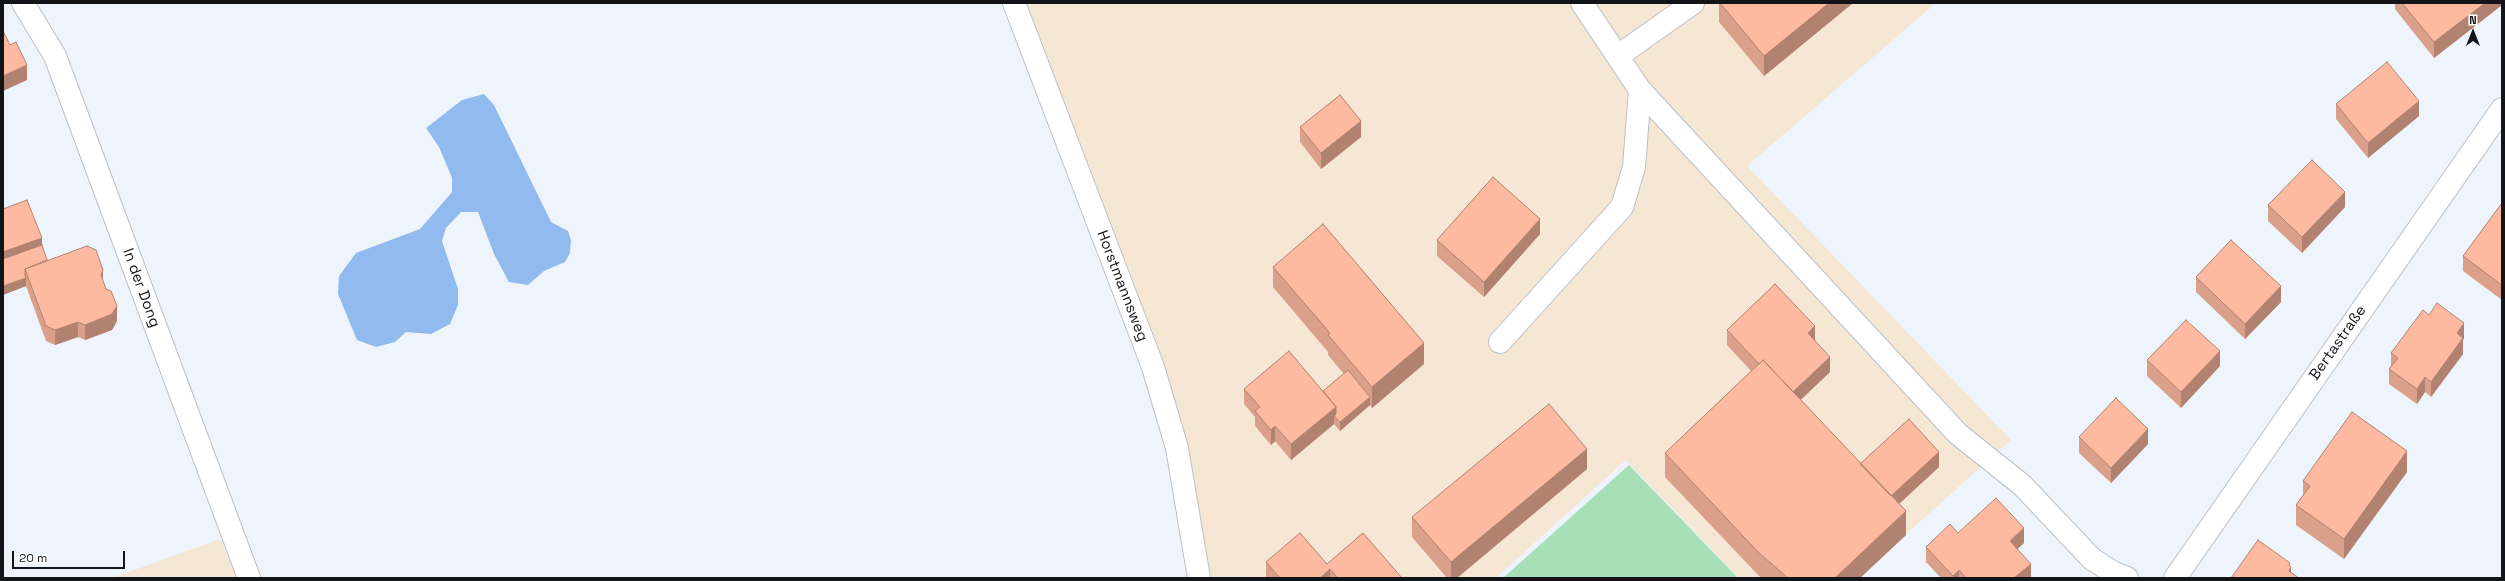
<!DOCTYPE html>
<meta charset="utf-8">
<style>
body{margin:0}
#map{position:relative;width:2505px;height:581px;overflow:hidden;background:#eef4fb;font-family:"Space Grotesk",sans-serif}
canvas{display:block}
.frame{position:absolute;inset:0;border:4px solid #131417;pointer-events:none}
.north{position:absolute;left:2453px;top:12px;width:40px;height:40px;-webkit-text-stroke:3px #fff;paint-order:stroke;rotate:0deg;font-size:11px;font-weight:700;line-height:16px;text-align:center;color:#131417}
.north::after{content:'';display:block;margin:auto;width:14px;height:18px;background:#131417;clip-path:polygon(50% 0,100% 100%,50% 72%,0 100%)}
.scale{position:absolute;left:12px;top:551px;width:113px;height:18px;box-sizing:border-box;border:2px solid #131417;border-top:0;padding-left:5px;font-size:12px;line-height:14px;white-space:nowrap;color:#131417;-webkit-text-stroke:3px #fff;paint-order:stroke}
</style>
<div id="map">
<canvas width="2505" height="581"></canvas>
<div class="frame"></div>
<div class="north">N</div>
<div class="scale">20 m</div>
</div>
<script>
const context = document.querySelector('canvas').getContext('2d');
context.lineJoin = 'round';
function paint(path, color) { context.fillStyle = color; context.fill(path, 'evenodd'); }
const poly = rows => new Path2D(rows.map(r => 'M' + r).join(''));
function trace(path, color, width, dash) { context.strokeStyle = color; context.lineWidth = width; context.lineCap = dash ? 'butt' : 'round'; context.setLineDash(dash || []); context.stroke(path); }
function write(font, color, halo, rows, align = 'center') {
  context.font = font + ' "Space Grotesk",sans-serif'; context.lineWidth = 3; context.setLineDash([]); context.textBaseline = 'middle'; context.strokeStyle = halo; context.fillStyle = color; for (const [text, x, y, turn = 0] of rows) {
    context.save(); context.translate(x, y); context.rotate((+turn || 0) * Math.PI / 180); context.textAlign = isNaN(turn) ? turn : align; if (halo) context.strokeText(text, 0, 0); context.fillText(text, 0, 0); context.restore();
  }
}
paint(poly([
 [1014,3,1936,3,1747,166,2011,440,1857,578,1739,578,1626,460,1496,578,1196,578,1153,367],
 [220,539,237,578,112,578]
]), '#f6e6d4');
paint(poly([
 [1629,465,1738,578,1503,578]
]), '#a7e0b6');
paint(poly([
 [484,94,494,105,551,222,568,231,571,240,570,253,565,262,544,271,528,285,509,282,494,254,478,212,461,212,446,228,442,241,458,289,458,305,450,324,431,334,406,332,395,342,376,347,357,340,338,294,339,276,356,253,420,229,452,192,452,178,439,147,426,128,462,100]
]), '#91bbee');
const minor = poly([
 [23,3,55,56,249,578],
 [1014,3,1153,367,1177,448,1199,578],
 [1582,3,1640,90,1958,434,2022,485,2092,559,2114,573,2127,578],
 [1618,56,1693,3],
 [1500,342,1622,207,1634,167,1640,90],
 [2175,578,2502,109]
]);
trace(minor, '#bcc1c8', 24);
trace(minor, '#fff', 22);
paint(poly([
 [1719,3,1853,3,1764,76,1719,22],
 [2395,3,2502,3,2502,5,2434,58,2395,9],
 [2336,104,2419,116,2368,158,2336,119],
 [1300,127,1361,137,1321,169,1300,142],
 [2502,203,2502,300,2463,271,2463,256],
 [2268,205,2345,207,2302,253,2268,221],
 [3,209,42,245,47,260,103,281,117,321,112,330,85,340,78,337,55,345,46,341,26,286,3,295],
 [1540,234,1484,297,1437,256,1437,240],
 [1273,267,1424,364,1372,408,1370,405,1340,431,1334,424,1291,460,1275,441,1271,445,1255,426,1255,417,1244,404,1244,389,1323,391,1344,374,1328,355,1328,352,1273,287],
 [2196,277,2281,302,2245,339,2196,292],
 [1727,330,1815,341,1830,372,1800,400,1860,464,1939,467,1899,504,1906,535,1860,578,1761,578,1665,477,1665,453,1751,371,1727,345],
 [2464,338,2463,340,2463,354,2431,397,2425,392,2417,404,2389,384,2389,369,2391,367,2391,353],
 [2147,360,2220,366,2181,408,2147,376],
 [2079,437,2148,444,2111,483,2079,453],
 [1587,469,1457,578,1447,578,1412,537,1412,517],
 [2407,472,2344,559,2296,525,2296,505,2303,495,2303,481],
 [1958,533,2024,543,2017,549,2031,578,1941,578,1926,562,1926,547],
 [1266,562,1327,564,1402,578,1267,578,1266,577]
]), '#daa08a');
paint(poly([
 [1829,3,1853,3,1764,76,1764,56],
 [2485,3,2502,3,2502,5,2434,58,2434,42],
 [27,65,27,80,3,91,3,76],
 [2419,101,2419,116,2368,158,2368,143],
 [1361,121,1361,137,1321,169,1321,153],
 [2345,192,2345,207,2302,253,2302,237],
 [1540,219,1540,234,1484,297,1484,282],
 [42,238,42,253,3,267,3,252],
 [103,270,103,285,101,275],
 [26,278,26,286,3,295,3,286],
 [2281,286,2281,302,2245,339,2245,324],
 [117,306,117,321,112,330,85,340,85,325],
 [78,322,78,337,55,345,55,330],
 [2464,323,2464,338,2463,340,2463,354,2431,397,2431,382,2457,333],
 [1815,326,1815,342,1808,333],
 [1424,343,1424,364,1372,408,1372,387],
 [2220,351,2220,366,2181,408,2181,392],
 [1830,357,1830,372,1789,411,1789,395],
 [2425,377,2425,392,2417,404,2417,389],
 [1370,397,1370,405,1340,431,1340,422],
 [1336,407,1336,418,1334,416,1334,424,1291,460,1291,444],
 [1275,426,1275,441,1271,445,1271,430],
 [2148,429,2148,444,2111,483,2111,468],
 [1587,449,1587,469,1457,578,1451,578,1451,562],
 [2407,451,2407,472,2344,559,2344,539],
 [1939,452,1939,467,1889,513,1889,498],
 [1906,511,1906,535,1860,578,1835,578],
 [2024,528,2024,543,2010,556,2010,541],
 [2290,563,2290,569,2291,567,2291,578,2289,578,2289,565],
 [2031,564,2031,578,2014,578],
 [1330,569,1330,578,1320,578],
 [1959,570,1959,578,1953,578,1953,576]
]), '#b18270');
const building = poly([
 [1720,3,1829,3,1764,56,1720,3],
 [2402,3,2485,3,2434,42,2402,3],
 [3,31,10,45,16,42,27,65,3,76,3,31],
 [2387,62,2419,101,2368,143,2336,104,2387,62],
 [1340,95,1361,121,1321,153,1300,127,1340,95],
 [2312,160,2345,192,2302,237,2268,205,2312,160],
 [1493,177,1540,219,1484,282,1437,240,1493,177],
 [27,200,42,238,3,252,3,209,27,200],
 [2502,203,2502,285,2463,256,2502,203],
 [1323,224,1424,343,1372,387,1328,335,1330,333,1273,267,1323,224],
 [2231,240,2281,286,2245,324,2196,277,2231,240],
 [42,245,47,260,25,269,25,276,26,278,3,286,3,259,42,245],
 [87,246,96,250,103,270,101,275,106,289,111,291,117,306,112,314,85,325,78,322,55,330,46,326,25,269,87,246],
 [1775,284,1815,326,1808,333,1830,357,1793,392,1763,360,1759,364,1727,330,1775,284],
 [2437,303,2464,323,2457,333,2463,338,2431,382,2425,377,2417,389,2389,369,2398,358,2391,353,2423,310,2429,315,2437,303],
 [2186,320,2220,351,2181,392,2147,360,2186,320],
 [1289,351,1336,407,1291,444,1275,426,1271,430,1255,411,1260,407,1244,389,1289,351],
 [1763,360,1906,511,1835,578,1788,578,1758,552,1665,453,1763,360],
 [1348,370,1370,397,1340,422,1334,416,1336,414,1336,407,1323,391,1348,370],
 [2116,398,2148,429,2111,468,2079,437,2116,398],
 [1549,404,1587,449,1451,562,1412,517,1549,404],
 [2352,412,2407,451,2344,539,2296,505,2310,486,2303,481,2352,412],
 [1909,419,1939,452,1891,496,1860,464,1909,419],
 [1996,498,2024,528,2010,541,2031,564,2014,578,1966,578,1959,570,1953,576,1926,547,1950,524,1958,533,1996,498],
 [1300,533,1327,564,1363,533,1402,578,1338,578,1330,569,1320,578,1280,578,1266,562,1300,533],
 [2258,540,2290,563,2289,565,2291,567,2289,571,2299,578,2231,578,2258,540]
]);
paint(building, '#fdbaa0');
trace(building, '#b18270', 1);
write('15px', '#131417', '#fff', [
 ["Horstmannsweg",1122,286,69],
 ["In der Dong",141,288,70],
 ["Bertastraße",2338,343,-55]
]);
</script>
